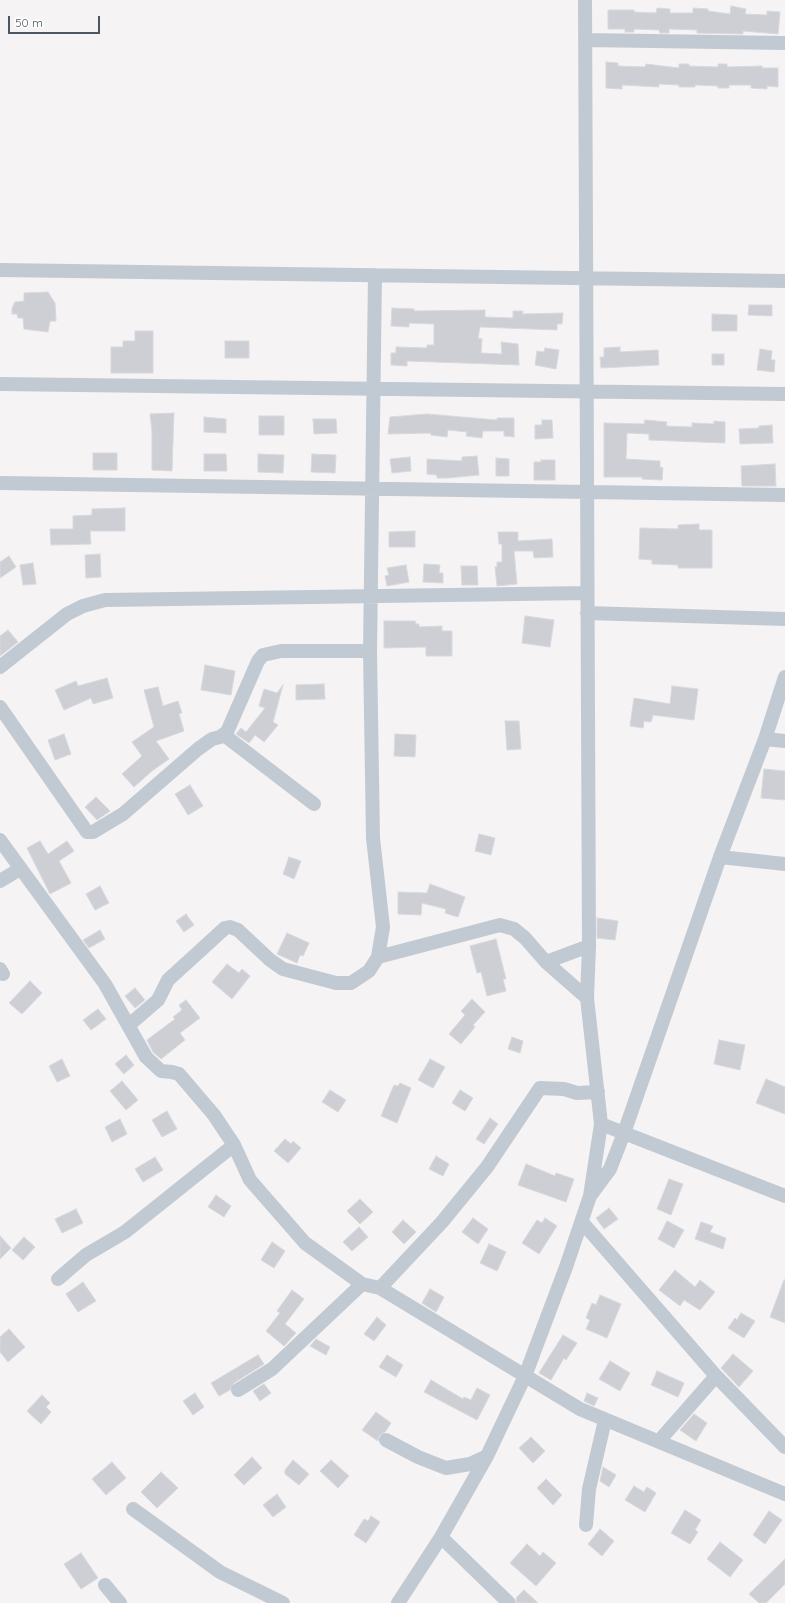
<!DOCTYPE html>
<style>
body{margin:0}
#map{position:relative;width:785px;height:1603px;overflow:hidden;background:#f5f3f3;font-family:Quicksand,sans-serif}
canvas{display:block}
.scale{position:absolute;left:8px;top:16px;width:92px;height:18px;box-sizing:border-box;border:2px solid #4a5661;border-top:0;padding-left:5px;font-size:12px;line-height:14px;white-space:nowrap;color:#4a5661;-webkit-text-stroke:3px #fff;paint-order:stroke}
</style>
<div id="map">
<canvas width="785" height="1603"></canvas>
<div class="scale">50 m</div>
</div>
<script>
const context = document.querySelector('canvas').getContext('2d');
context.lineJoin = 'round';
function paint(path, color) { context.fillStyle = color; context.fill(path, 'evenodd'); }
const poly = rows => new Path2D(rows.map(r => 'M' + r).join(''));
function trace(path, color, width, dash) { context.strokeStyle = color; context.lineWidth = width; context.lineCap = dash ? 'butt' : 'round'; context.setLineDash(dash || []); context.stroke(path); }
const building = poly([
 [731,6,746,9,745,14,767,15,767,11,780,12,778,34,743,31,743,34,697,33,697,30,669,29,669,33,660,33,659,30,634,29,634,32,625,32,625,29,608,29,608,10,634,10,634,12,656,13,657,8,670,9,670,13,693,13,693,8,708,9,708,11,730,14,731,6],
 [606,62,618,63,618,66,645,67,646,64,679,68,679,64,689,64,689,66,718,67,718,64,727,64,727,67,762,66,762,68,778,68,778,87,767,86,767,89,751,88,751,85,729,85,729,88,718,88,718,86,695,85,695,87,679,87,679,85,659,84,659,87,622,85,622,89,606,88,606,62],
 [48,292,55,303,56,321,50,321,48,332,24,329,23,318,18,318,17,314,12,314,12,308,15,302,24,301,24,293,48,292],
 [749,305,772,305,772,316,748,315,749,305],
 [392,308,414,309,414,311,485,310,485,317,513,318,513,311,523,311,522,314,563,313,562,324,557,324,557,330,480,327,478,338,482,339,481,353,502,354,501,342,518,344,519,365,407,361,407,366,391,365,391,353,396,353,396,347,427,348,427,345,434,345,434,324,409,323,409,327,391,326,392,308],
 [712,314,737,315,737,331,712,331,712,314],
 [135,331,153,331,153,373,111,373,111,347,123,347,123,341,135,341,135,331],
 [225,341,249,341,249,358,225,358,225,341],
 [620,347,620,352,658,350,659,365,601,368,600,357,604,357,604,348,620,347],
 [545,348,559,350,556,369,535,365,537,351,544,352,545,348],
 [760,349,772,351,771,360,775,360,774,372,757,370,760,349],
 [712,354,724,354,724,365,712,365,712,354],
 [174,413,172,471,152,470,152,431,150,414,174,413],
 [427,414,497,420,497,418,514,418,514,437,504,436,504,431,483,431,482,438,466,436,467,432,448,430,447,437,431,435,431,433,388,434,390,417,427,414],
 [259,416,284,416,284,435,259,435,259,416],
 [204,417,226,419,226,433,204,432,204,417],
 [313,419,336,419,337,433,314,434,313,419],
 [542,420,552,420,553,438,535,439,535,425,542,425,542,420],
 [645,420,667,422,666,426,692,427,692,423,714,424,714,421,725,422,725,443,649,440,649,434,627,433,626,459,660,461,660,467,663,468,662,480,642,479,642,477,604,477,604,423,644,424,645,420],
 [772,425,773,443,740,444,739,429,759,428,759,426,772,425],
 [93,453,117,453,117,470,93,470,93,453],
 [204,454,226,454,227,471,204,471,204,454],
 [258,454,284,455,283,473,258,472,258,454],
 [312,454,336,455,335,473,311,472,312,454],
 [477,456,479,475,448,478,437,478,437,475,427,474,427,459,462,461,462,457,477,456],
 [410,457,411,471,392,473,390,459,410,457],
 [496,458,509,459,509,476,496,476,496,458],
 [541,460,555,460,555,480,534,480,534,462,541,462,541,460],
 [775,464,776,486,742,486,741,466,775,464],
 [125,508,125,531,90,531,91,544,51,545,50,529,73,529,73,516,92,515,92,509,125,508],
 [699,524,699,530,712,530,712,568,678,568,678,565,652,564,652,560,639,559,640,528,678,529,678,525,699,524],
 [415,531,415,547,389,547,389,532,415,531],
 [498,532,518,532,518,541,552,539,553,557,534,558,533,551,514,551,517,584,497,586,495,567,497,567,497,562,502,562,502,544,499,544,498,532],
 [100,554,101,577,86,578,85,555,100,554],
 [9,556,16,567,0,578,0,562,9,556],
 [33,563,36,584,23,585,20,565,33,563],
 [424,564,440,565,439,573,443,573,443,583,423,582,424,564],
 [406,565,409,582,387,586,385,576,389,575,387,568,406,565],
 [461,566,477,566,478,585,462,585,461,566],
 [525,616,554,620,550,647,522,643,525,616],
 [384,621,415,621,416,624,419,624,419,627,442,626,442,631,452,631,452,656,426,656,426,647,384,648,384,621],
 [8,630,18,642,0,656,0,636,8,630],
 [205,665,235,671,231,695,201,690,205,665],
 [107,678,113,698,93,704,91,698,64,710,55,690,76,681,78,686,107,678],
 [324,684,325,699,296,700,296,685,324,684],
 [283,685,273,722,278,725,264,742,255,735,249,743,236,734,241,728,246,732,265,708,259,706,264,689,277,693,283,685],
 [672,686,698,689,694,720,653,715,651,722,644,721,643,728,630,726,634,698,670,704,672,686],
 [158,687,163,706,178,701,182,713,179,714,184,731,156,741,169,759,152,771,134,787,122,774,142,756,132,742,154,727,144,690,158,687],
 [505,721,519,721,521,749,507,750,505,721],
 [64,734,71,754,55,760,48,740,64,734],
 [395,734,416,735,415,757,394,756,395,734],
 [764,769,785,771,785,800,761,798,764,769],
 [190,785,203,806,188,815,175,794,190,785],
 [96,797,110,811,97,820,85,807,96,797],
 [479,834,495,838,491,855,475,851,479,834],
 [40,841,48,854,67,841,74,851,59,861,71,883,50,894,27,848,40,841],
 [289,857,301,861,294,879,283,874,289,857],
 [430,884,465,897,458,917,445,913,446,909,422,903,421,915,398,914,398,892,427,893,430,884],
 [100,886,109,903,95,910,86,894,100,886],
 [186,914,194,925,184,932,176,921,186,914],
 [597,918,618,921,615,940,597,938,597,918],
 [100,930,105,939,89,948,83,940,100,930],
 [287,933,309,943,303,956,300,955,297,963,277,954,287,933],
 [496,939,506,979,503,979,506,991,487,996,481,972,477,973,470,946,496,939],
 [227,964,239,973,242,969,250,976,232,999,212,982,227,964],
 [30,981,42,993,22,1014,9,1003,30,981],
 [135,988,145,1000,135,1008,125,996,135,988],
 [472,999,485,1012,473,1025,475,1027,461,1044,449,1034,465,1015,461,1011,472,999],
 [186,1000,200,1018,180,1033,185,1040,161,1059,153,1052,147,1040,175,1019,173,1017,182,1010,179,1005,186,1000],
 [98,1009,106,1019,91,1030,83,1020,98,1009],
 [512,1037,523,1041,520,1053,508,1049,512,1037],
 [719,1040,745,1045,740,1070,714,1064,719,1040],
 [126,1055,134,1065,124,1074,115,1064,126,1055],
 [62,1059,70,1076,57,1082,49,1066,62,1059],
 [430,1059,445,1067,433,1088,418,1080,430,1059],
 [766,1079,785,1087,785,1114,756,1103,766,1079],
 [122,1081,138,1100,126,1110,110,1091,122,1081],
 [400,1083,411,1088,397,1123,381,1116,394,1085,398,1086,400,1083],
 [330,1090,346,1100,338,1112,322,1102,330,1090],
 [460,1090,473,1098,465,1111,452,1103,460,1090],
 [167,1111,177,1129,162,1137,152,1120,167,1111],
 [490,1118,498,1124,484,1144,476,1139,490,1118],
 [120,1119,127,1134,112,1142,105,1127,120,1119],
 [285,1139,291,1144,293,1141,301,1148,288,1163,274,1151,285,1139],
 [436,1156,449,1164,443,1176,429,1169,436,1156],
 [155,1157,163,1170,143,1182,135,1169,155,1157],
 [526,1164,555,1176,556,1173,574,1179,566,1202,518,1185,526,1164],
 [669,1179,683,1184,671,1215,657,1209,669,1179],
 [216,1195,231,1206,224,1217,208,1207,216,1195],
 [360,1199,373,1212,360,1224,347,1211,360,1199],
 [609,1208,618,1219,604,1229,596,1218,609,1208],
 [76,1209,83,1223,62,1233,55,1219,76,1209],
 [473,1218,488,1229,478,1244,462,1232,473,1218],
 [545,1218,557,1226,539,1254,522,1243,537,1220,542,1223,545,1218],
 [403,1220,416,1232,404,1244,392,1232,403,1220],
 [667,1221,684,1230,674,1248,658,1239,667,1221],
 [701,1222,713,1226,710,1232,726,1238,723,1249,695,1239,701,1222],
 [359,1227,368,1237,352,1251,343,1242,359,1227],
 [0,1236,11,1248,0,1259,0,1236],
 [24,1237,35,1247,23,1260,12,1250,24,1237],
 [272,1242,285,1251,274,1268,261,1260,272,1242],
 [489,1244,506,1252,497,1271,480,1263,489,1244],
 [675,1270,695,1287,700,1280,715,1292,700,1310,684,1300,680,1306,659,1290,675,1270],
 [784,1280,785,1280,785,1323,770,1317,784,1280],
 [83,1282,96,1301,78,1312,66,1294,83,1282],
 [430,1289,444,1297,436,1312,422,1303,430,1289],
 [292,1290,304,1299,285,1324,296,1333,284,1346,266,1331,280,1313,277,1311,292,1290],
 [600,1295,621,1304,607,1338,586,1329,590,1320,586,1318,592,1303,596,1305,600,1295],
 [741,1313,755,1321,744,1338,728,1328,735,1318,737,1320,741,1313],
 [377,1317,386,1325,374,1341,364,1334,377,1317],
 [9,1329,25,1347,8,1362,0,1352,0,1337,9,1329],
 [563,1335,577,1343,566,1360,564,1358,551,1380,539,1373,563,1335],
 [316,1339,330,1347,326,1355,310,1346,316,1339],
 [733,1354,753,1371,739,1387,721,1368,733,1354],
 [258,1355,264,1364,234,1383,230,1390,219,1396,211,1383,258,1355],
 [387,1355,403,1365,396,1377,379,1367,387,1355],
 [610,1361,630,1373,620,1391,599,1379,610,1361],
 [657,1371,684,1383,678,1397,651,1385,657,1371],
 [431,1380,463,1399,464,1397,471,1400,477,1388,490,1395,477,1420,424,1392,431,1380],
 [264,1384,271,1393,260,1401,253,1391,264,1384],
 [195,1393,204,1407,193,1415,183,1401,195,1393],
 [587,1393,598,1398,594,1406,584,1401,587,1393],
 [42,1395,50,1403,46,1407,51,1412,41,1424,27,1411,42,1395],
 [376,1412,391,1423,385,1432,379,1436,378,1441,362,1430,376,1412],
 [694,1414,707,1423,696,1441,680,1430,694,1414],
 [531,1437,545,1451,533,1463,519,1448,531,1437],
 [252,1457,262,1468,244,1485,234,1475,252,1457],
 [293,1460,309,1474,299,1485,285,1474,285,1470,293,1460],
 [331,1460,349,1476,338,1488,320,1471,331,1460],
 [112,1462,126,1478,106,1495,92,1479,112,1462],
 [603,1467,616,1475,609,1487,600,1481,603,1467],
 [161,1472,178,1488,157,1508,141,1492,161,1472],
 [546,1479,562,1495,553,1505,537,1488,546,1479],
 [634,1486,644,1492,647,1487,656,1493,645,1512,625,1500,634,1486],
 [277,1494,286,1507,273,1517,263,1505,277,1494],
 [685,1510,701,1520,695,1530,698,1532,690,1544,671,1533,685,1510],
 [769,1511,782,1520,765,1544,753,1535,769,1511],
 [371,1516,380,1522,366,1543,354,1535,364,1519,368,1521,371,1516],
 [600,1529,614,1541,602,1556,588,1544,600,1529],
 [720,1542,743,1560,730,1577,707,1559,720,1542],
 [527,1544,540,1556,543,1552,556,1563,536,1586,510,1563,527,1544],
 [81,1553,98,1578,81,1589,64,1564,81,1553],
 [785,1559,785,1584,766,1603,759,1603,749,1594,785,1559],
 [524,1590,538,1603,517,1603,516,1598,524,1590]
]);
paint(building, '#cdcfd5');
trace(building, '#d7d9de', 1);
trace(poly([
 [585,40,785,43],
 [0,270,785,281],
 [0,384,785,394],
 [0,483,785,495],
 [587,613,785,619],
 [0,667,67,614,83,606,105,600,587,593],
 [0,707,87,832,93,832,123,814,198,749,212,739,220,737,227,732,258,661,263,655,281,651,370,651],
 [224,735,314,804],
 [765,739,785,741],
 [0,840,105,984,146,1057,161,1071,172,1072,179,1074,214,1115,234,1145,250,1180,305,1243,362,1284,380,1288,580,1409,785,1494],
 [720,857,785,864],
 [0,881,20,869],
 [378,957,500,925,514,929,525,938,546,962,589,946],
 [546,962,587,998],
 [0,969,3,974],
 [129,1025,158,1000,168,980,225,928,230,927,238,930,270,960,283,969,336,983,351,983,369,971,378,957,383,927,373,838,370,651,375,275],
 [601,1124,785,1196],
 [590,1196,610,1169,624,1133,720,857,765,739,785,677],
 [582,1222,716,1376,785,1447],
 [58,1279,86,1255,125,1232,234,1145],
 [380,1288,442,1222,487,1167,540,1088,564,1089,577,1093,598,1092],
 [238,1390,272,1369,362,1284],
 [386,1440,418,1457,446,1468,470,1464,487,1456],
 [659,1441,716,1376],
 [133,1509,220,1572,283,1603],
 [586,1525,589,1489,605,1420],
 [441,1537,509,1603],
 [105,1585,120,1603],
 [398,1603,441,1537,487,1456,525,1376,566,1267,590,1196,601,1124,587,998,589,946,585,0]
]), '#c1cad2', 14);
</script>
